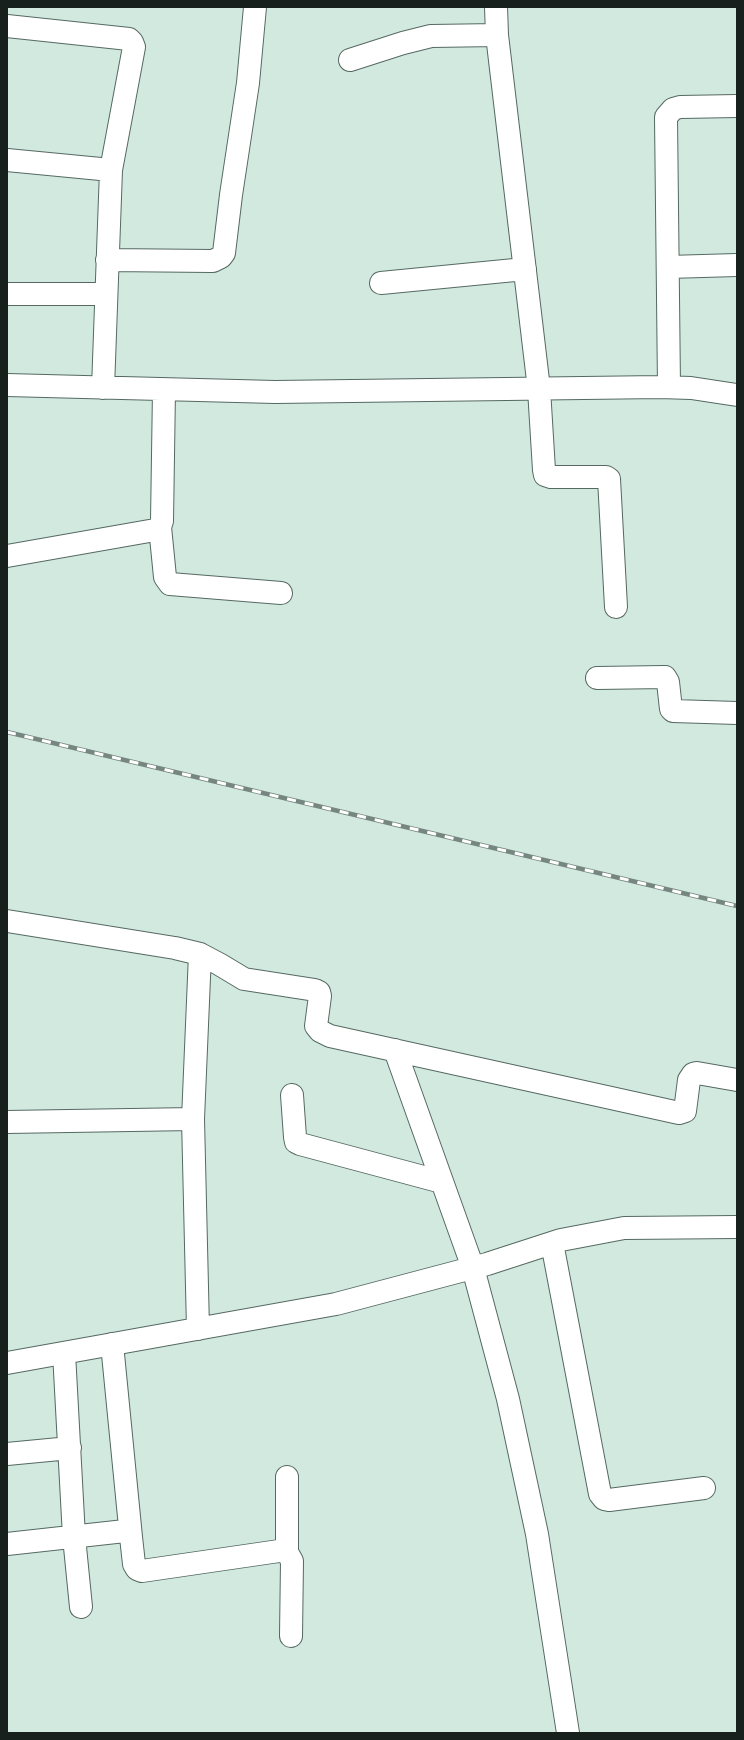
<!DOCTYPE html>
<style>
body{margin:0}
#map{position:relative;width:744px;height:1740px;overflow:hidden;background:#d2e9e0;font-family:Rubik,sans-serif}
canvas{display:block}
.frame{position:absolute;inset:0;border:8px solid #18201d;pointer-events:none}
</style>
<div id="map">
<canvas width="744" height="1740"></canvas>
<div class="frame"></div>
</div>
<script>
const context = document.querySelector('canvas').getContext('2d');
context.lineJoin = 'round';
const poly = rows => new Path2D(rows.map(r => 'M' + r).join(''));
function trace(path, color, width, dash) { context.strokeStyle = color; context.lineWidth = width; context.lineCap = dash ? 'butt' : 'round'; context.setLineDash(dash || []); context.stroke(path); }
const street = poly([
 [496,7,497,35,539,389,544,470,545,475,551,477,606,477,609,479,616,607],
 [7,26,129,39,132,42,134,47,111,170,103,388],
 [350,60,403,43,431,36,497,35],
 [7,160,111,170],
 [107,260,213,261,221,257,224,253,231,195,248,83,255,7],
 [668,267,737,265],
 [381,283,525,269],
 [7,294,105,294],
 [7,385,275,392,660,387,691,388,737,395],
 [669,387,666,117,673,109,680,107,737,106],
 [160,527,165,577,170,584,281,593],
 [7,556,155,530,160,527,162,521,164,390],
 [597,678,665,677,668,682,671,709,673,711,737,713],
 [7,921,175,948,200,954,219,964,244,979,315,990,319,992,320,996,316,1026,320,1031,330,1036,679,1113,685,1111,689,1080,693,1074,697,1073,737,1080],
 [395,1050,473,1268,508,1399,537,1534,568,1733],
 [292,1095,295,1137,296,1142,300,1144,442,1182],
 [7,1122,193,1119],
 [552,1243,600,1494,604,1499,609,1500,704,1488],
 [198,1329,193,1119,200,954],
 [112,1344,131,1537],
 [64,1353,74,1537,81,1607],
 [7,1363,336,1304,487,1264,561,1240,624,1228,737,1227],
 [7,1454,70,1448],
 [287,1477,287,1552],
 [7,1544,125,1531,131,1537,134,1564,137,1569,142,1571,279,1551,287,1552,292,1561,291,1636]
]);
trace(street, '#556962', 24);
trace(street, '#fff', 22);
const rail = poly([
 [7,732,737,906]
]);
trace(rail, '#768680', 4.5);
trace(rail, '#fff', 3, [9]);
</script>
